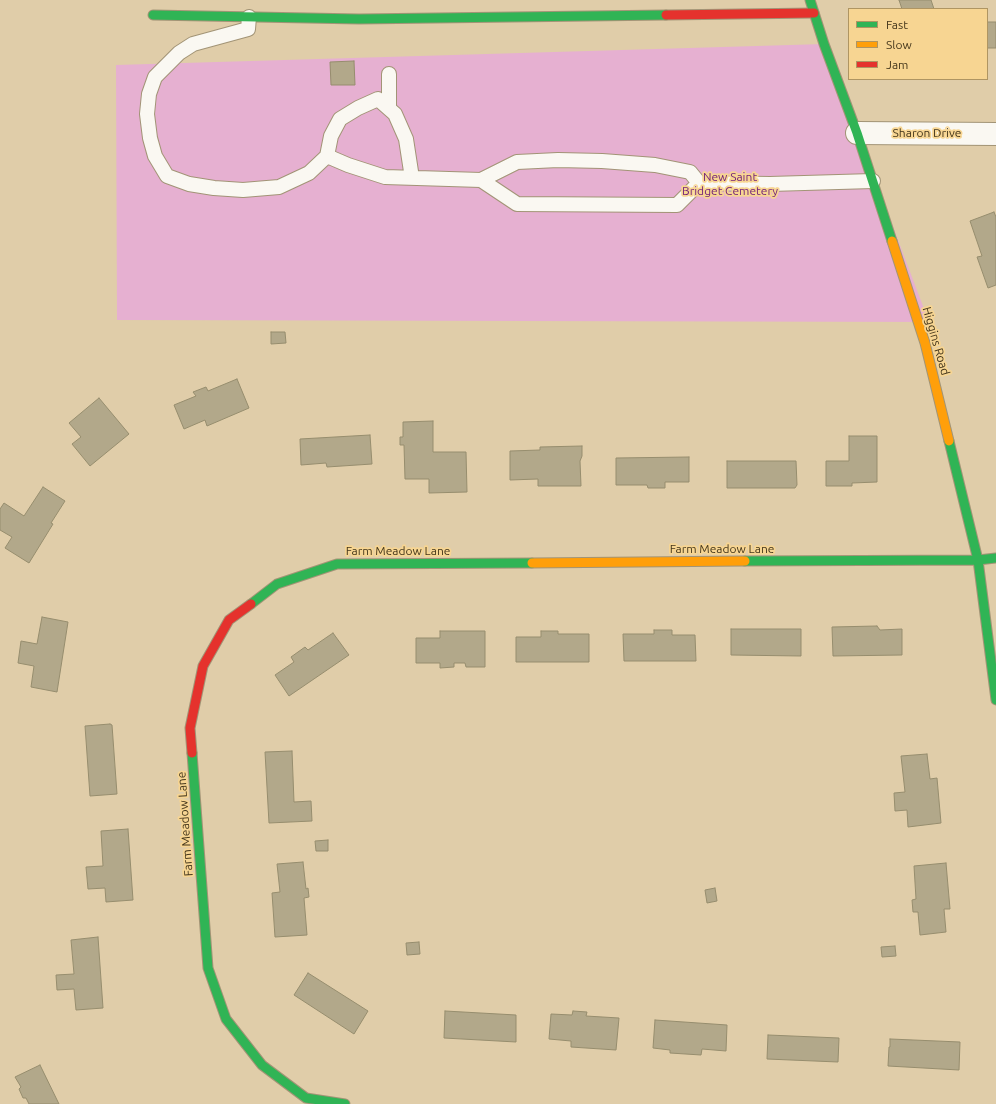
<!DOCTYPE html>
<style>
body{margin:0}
#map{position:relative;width:996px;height:1104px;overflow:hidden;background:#e0cda9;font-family:Ubuntu,sans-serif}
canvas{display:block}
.legend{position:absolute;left:848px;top:8px;width:140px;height:72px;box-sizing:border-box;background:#f7d592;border:1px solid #af9562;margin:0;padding:5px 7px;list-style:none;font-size:12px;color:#44361b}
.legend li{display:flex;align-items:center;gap:8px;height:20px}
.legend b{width:20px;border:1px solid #af9562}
</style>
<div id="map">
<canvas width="996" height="1104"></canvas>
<ul class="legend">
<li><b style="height:5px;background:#30b455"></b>Fast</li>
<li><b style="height:5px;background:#ff9f0a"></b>Slow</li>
<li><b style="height:5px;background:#e5322d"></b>Jam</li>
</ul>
</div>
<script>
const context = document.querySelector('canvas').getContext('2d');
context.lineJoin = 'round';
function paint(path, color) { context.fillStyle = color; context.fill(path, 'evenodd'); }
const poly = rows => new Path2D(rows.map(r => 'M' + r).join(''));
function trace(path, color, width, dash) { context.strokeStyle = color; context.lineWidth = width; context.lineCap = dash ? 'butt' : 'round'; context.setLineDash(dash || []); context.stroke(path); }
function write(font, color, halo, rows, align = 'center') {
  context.font = font + ' Ubuntu,sans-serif'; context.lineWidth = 3.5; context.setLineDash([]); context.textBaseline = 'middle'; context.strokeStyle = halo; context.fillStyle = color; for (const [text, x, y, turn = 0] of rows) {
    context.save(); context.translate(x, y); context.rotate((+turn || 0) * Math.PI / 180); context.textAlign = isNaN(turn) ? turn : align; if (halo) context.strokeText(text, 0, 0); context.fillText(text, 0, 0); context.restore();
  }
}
paint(poly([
 [824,44,929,322,117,320,116,65]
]), '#e6b0d1');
const building = poly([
 [899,0,931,0,934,9,902,9,899,0],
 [987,22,996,22,996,48,987,48,987,22],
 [354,61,355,85,331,85,330,62,354,61],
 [994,212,996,217,996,285,988,288,977,257,982,256,970,221,994,212],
 [271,332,285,332,286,343,271,344,271,332],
 [237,379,249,408,207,426,205,420,184,429,174,405,196,396,193,392,206,387,208,391,237,379],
 [99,398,129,434,90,466,72,444,81,437,69,423,99,398],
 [433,421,433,452,466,452,467,492,429,493,429,479,405,479,404,445,400,445,400,437,403,437,403,422,433,421],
 [370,435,372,464,327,467,326,463,301,465,300,439,370,435],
 [849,436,877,436,877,482,852,483,852,486,826,486,826,461,849,461,849,436],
 [582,446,582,456,580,461,581,486,538,486,538,479,510,480,510,451,540,450,540,447,582,446],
 [689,457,689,482,665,482,665,488,648,488,647,485,616,485,616,458,689,457],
 [727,461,796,461,797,485,795,488,727,488,727,461],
 [43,487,65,501,51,523,53,524,29,563,5,548,12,537,0,530,0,509,4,503,24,516,43,487],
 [42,617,68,622,57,692,31,687,34,666,18,663,21,641,37,644,42,617],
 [877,626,880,630,902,629,902,655,833,656,832,627,877,626],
 [731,629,801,629,801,656,731,655,731,629],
 [654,630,672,630,672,635,695,635,696,661,624,661,623,634,654,634,654,630],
 [440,631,485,631,485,667,466,667,465,663,454,663,454,667,440,668,440,663,416,663,416,638,440,638,440,631],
 [541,631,558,631,558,634,589,634,589,662,516,662,516,637,541,637,541,631],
 [333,633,349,655,289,696,275,675,294,662,291,657,305,647,308,650,333,633],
 [110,724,112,725,117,794,90,796,85,726,110,724],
 [292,751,294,802,311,801,312,821,269,823,265,752,292,751],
 [927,754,930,779,937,778,941,823,908,827,907,810,895,811,894,793,905,792,901,756,927,754],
 [128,829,133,900,106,902,105,888,88,889,86,867,103,866,101,831,128,829],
 [328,840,328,851,316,851,315,841,328,840],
 [303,862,306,889,308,888,309,897,304,898,307,935,275,937,272,893,280,892,277,864,303,862],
 [946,863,950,909,944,909,946,932,920,935,918,912,913,912,912,900,916,899,914,866,946,863],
 [715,888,717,901,707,903,705,890,715,888],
 [98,937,103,1008,76,1010,74,989,57,990,56,975,74,974,71,940,98,937],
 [419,942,420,954,407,955,406,943,419,942],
 [895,946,896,956,882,957,881,947,895,946],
 [308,973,368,1011,354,1034,294,995,308,973],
 [445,1011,516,1015,516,1042,444,1038,445,1011],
 [573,1011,587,1012,586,1016,619,1018,616,1050,571,1047,571,1041,549,1039,551,1014,572,1015,573,1011],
 [655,1020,727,1025,726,1051,702,1049,701,1055,670,1053,670,1050,653,1048,655,1020],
 [768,1035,839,1038,838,1062,767,1059,768,1035],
 [890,1039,960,1042,959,1070,888,1066,889,1047,890,1047,890,1039],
 [40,1065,59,1104,29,1104,26,1098,23,1098,19,1089,21,1087,15,1077,40,1065]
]);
paint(building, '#b2a88a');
trace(building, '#968d6e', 1);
const lane = poly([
 [249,17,248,29,193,44,179,53,155,77,149,94,147,114,150,138,155,156,167,176,189,184,214,188,243,190,279,187,309,173,327,156,348,165,385,177,481,180,517,162,558,160,602,161,655,165,690,172,699,183,770,184,873,181],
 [389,108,389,74],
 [327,156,331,136,340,119,358,108,378,99,395,114,406,139,412,178],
 [481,180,517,204,677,205,699,183]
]);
const street = poly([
 [857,133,996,134]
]);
const fast = poly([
 [810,0,824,44,857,133,892,241],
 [153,15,359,19,666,15],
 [949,441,978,560,996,700],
 [745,561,978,560,996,558],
 [251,604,277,584,337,564,532,563],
 [192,753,208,968,226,1019,262,1065,306,1098,345,1104]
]);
const slow = poly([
 [892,241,925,343,949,441],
 [532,563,745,561]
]);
const jam = poly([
 [666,15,814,13],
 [192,753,190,728,203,666,229,620,251,604]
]);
trace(lane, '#a29476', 16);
trace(street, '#a29476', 24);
trace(fast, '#a29476', 11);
trace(slow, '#a29476', 11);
trace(jam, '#a29476', 11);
trace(lane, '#faf8f2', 14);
trace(street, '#faf8f2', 22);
trace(fast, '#30b455', 9);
trace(slow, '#ff9f0a', 9);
trace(jam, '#e5322d', 9);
write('12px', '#44361b', '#f7d592', [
 ["Sharon Drive",927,133],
 ["Higgins Road",936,341,74],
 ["Farm Meadow Lane",722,549],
 ["Farm Meadow Lane",398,551],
 ["Farm Meadow Lane",185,824,-94]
]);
write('12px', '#701e78', '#f7d592', [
 ["New Saint",730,177],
 ["Bridget Cemetery",730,191]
]);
</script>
